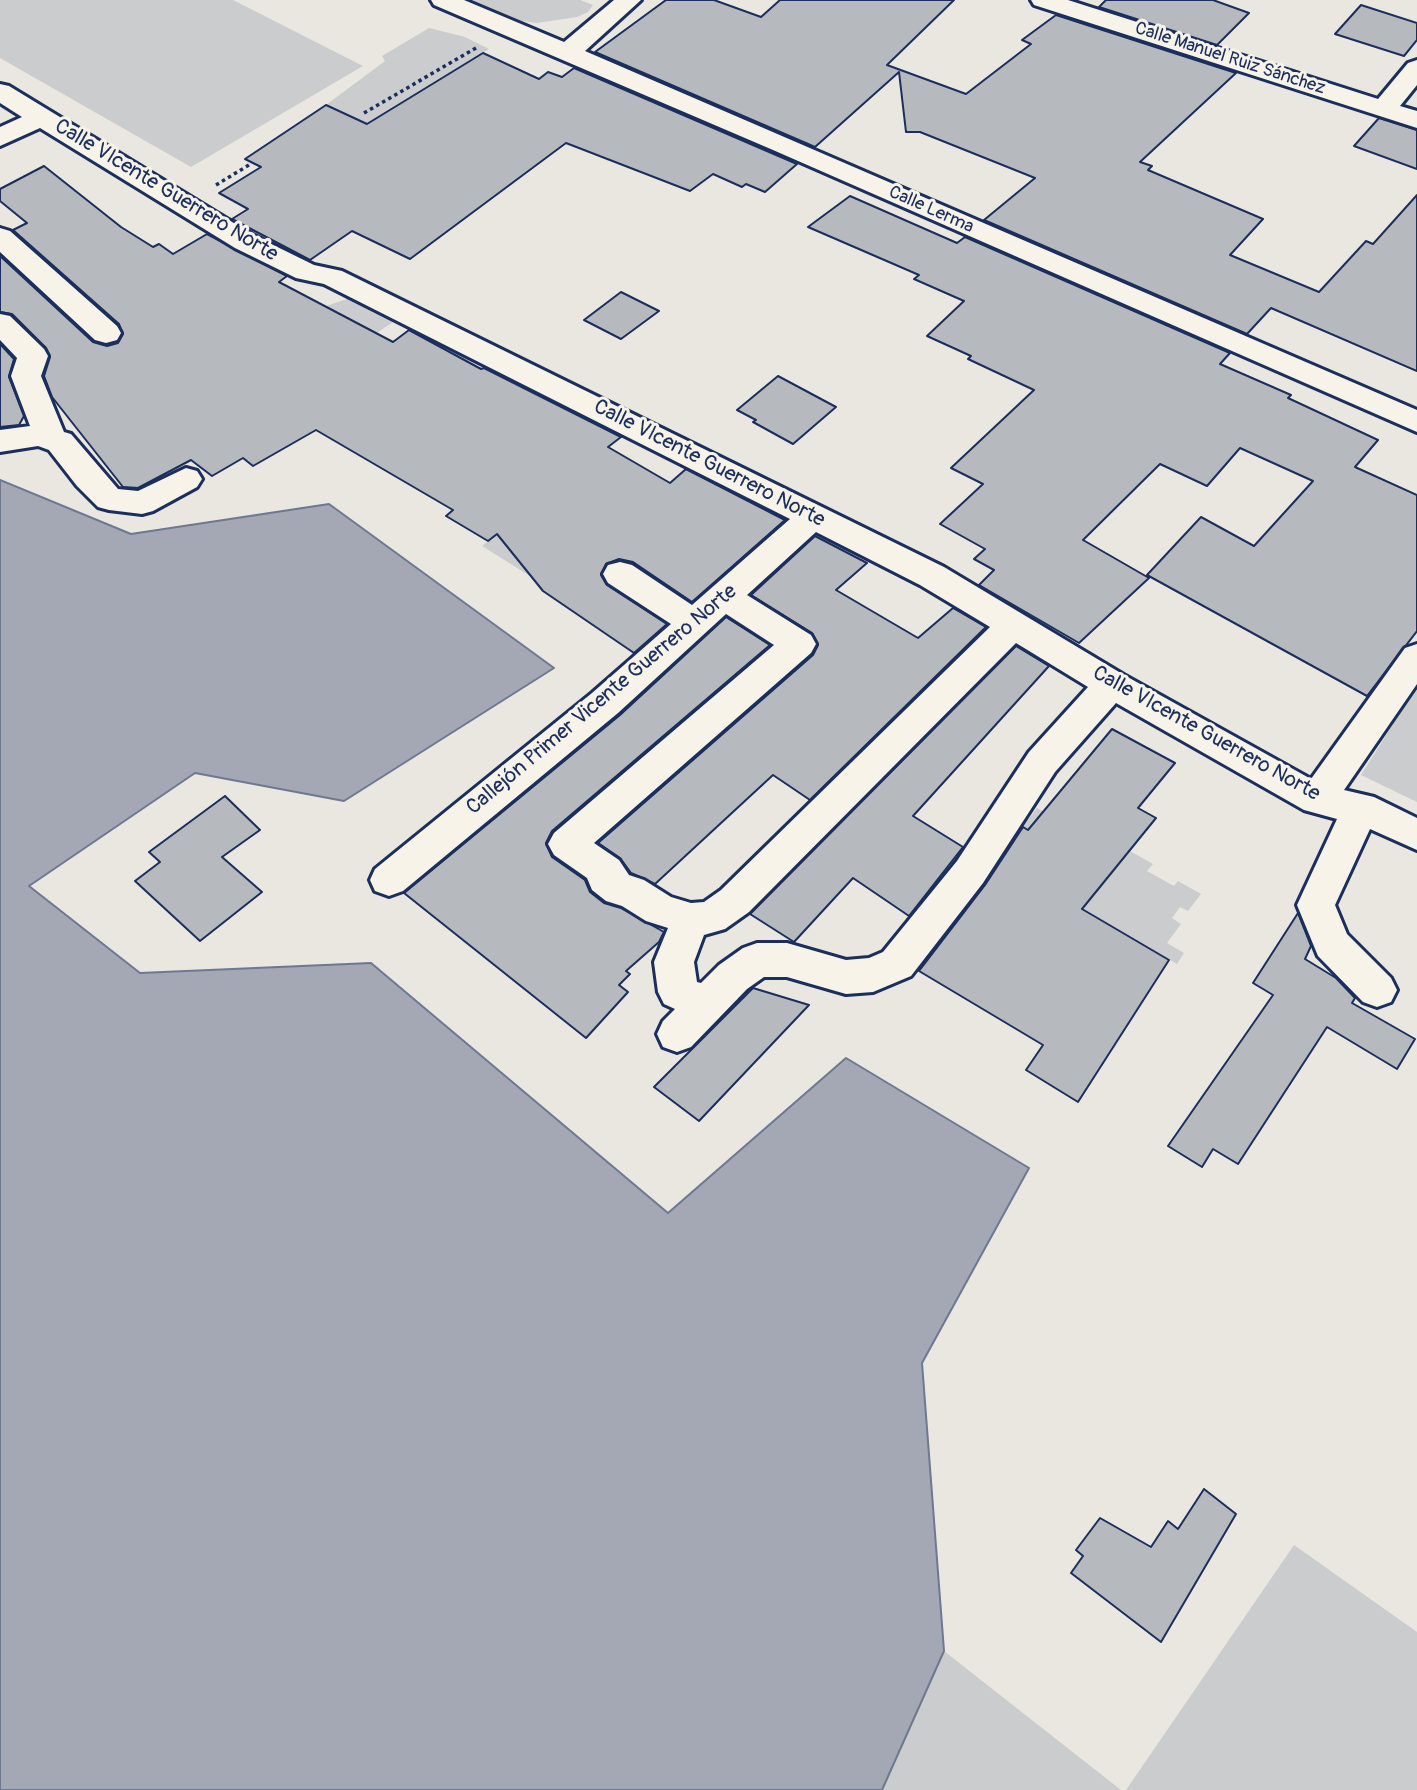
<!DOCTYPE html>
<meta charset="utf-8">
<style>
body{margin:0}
canvas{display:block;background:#eae7e0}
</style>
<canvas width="1417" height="1790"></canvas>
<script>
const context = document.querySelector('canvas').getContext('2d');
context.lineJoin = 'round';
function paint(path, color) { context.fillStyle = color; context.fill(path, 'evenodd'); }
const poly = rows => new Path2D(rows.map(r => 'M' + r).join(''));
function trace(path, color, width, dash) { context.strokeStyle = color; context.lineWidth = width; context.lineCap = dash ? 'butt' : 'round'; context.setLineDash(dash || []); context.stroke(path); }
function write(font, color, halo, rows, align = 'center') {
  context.font = font + ' Pangolin,sans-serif'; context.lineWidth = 6; context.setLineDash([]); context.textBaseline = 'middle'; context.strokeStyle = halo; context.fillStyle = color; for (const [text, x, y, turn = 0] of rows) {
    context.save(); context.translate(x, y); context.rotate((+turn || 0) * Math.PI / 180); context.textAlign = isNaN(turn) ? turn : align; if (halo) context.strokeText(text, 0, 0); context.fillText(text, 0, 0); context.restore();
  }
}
paint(poly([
 [0,0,233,0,363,66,191,167,0,58],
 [472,0,580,0,593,5,588,12,577,17,537,23,522,21],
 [429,28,465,37,489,49,367,124,326,105,385,61,382,56],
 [350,298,393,322,377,333,345,317,322,333,314,310],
 [515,520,543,566,530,576,482,546],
 [1417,686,1417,802,1361,775],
 [1037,808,1122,856,1127,856,1130,851,1153,864,1147,871,1174,886,1178,881,1201,894,1188,911,1180,907,1172,918,1181,924,1167,943,1184,953,1177,964,1082,909,1098,889,1061,849,1022,827],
 [1294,1545,1417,1632,1417,1790,1126,1790],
 [944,1651,1121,1790,882,1790]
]), '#cbcccd');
const water = poly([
 [0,480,131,534,329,504,554,668,344,801,195,773,29,886,140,973,371,963,668,1213,846,1058,1029,1168,922,1363,944,1651,882,1790,0,1790,0,480]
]);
paint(water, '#a3a8b4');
trace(water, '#6d7892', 2);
const building = poly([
 [666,0,714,0,761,17,780,0,954,0,887,65,966,94,1031,44,1022,40,1056,15,1236,73,1140,162,1152,166,1148,170,1263,219,1230,255,1319,292,1366,241,1373,244,1417,195,1417,371,1271,308,1247,334,984,220,1035,178,920,132,906,132,899,72,815,147,595,52,666,0],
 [1106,0,1213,0,1249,13,1217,45,1099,7,1106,0],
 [1361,5,1417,23,1417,40,1404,56,1335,34,1361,5],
 [483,53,539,79,548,72,562,77,574,68,797,164,765,192,746,184,742,187,713,174,690,191,566,143,410,259,352,231,310,260,232,219,248,209,219,193,261,167,245,159,326,105,367,124,483,53],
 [1379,118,1417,130,1417,169,1354,146,1379,118],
 [44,166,121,227,153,247,159,244,173,254,207,234,287,276,279,282,393,342,409,330,481,369,484,368,621,437,608,447,670,483,686,469,785,520,692,602,633,562,619,559,606,564,601,575,607,585,667,624,634,653,543,591,497,534,488,541,446,516,453,510,316,430,253,466,243,458,212,476,191,460,138,488,123,487,52,397,44,376,50,357,46,348,12,314,0,312,0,256,93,342,107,346,118,343,123,334,119,324,13,230,27,223,0,201,0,189,44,166],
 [850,196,957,243,965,237,1230,353,1220,364,1291,395,1288,398,1378,440,1355,467,1417,495,1417,631,1367,696,1147,575,1201,517,1254,546,1313,481,1240,448,1207,486,1160,464,1083,540,1149,578,1079,643,979,585,994,570,974,559,985,549,940,524,983,484,951,468,1034,390,968,359,971,356,927,336,964,301,914,279,919,275,808,227,850,196],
 [621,292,659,311,621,339,584,320,621,292],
 [0,344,14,359,9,377,24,416,19,425,0,427,0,344],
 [778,376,836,407,793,444,753,422,756,420,737,410,778,376],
 [815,536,867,563,836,590,918,638,953,608,986,627,810,800,773,775,655,884,631,873,620,858,598,843,813,655,818,645,812,633,751,595,815,536],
 [726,617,770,645,552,831,546,843,552,857,585,880,590,892,604,903,621,908,664,932,659,942,626,971,630,974,619,985,628,992,586,1038,404,893,620,715,726,617],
 [1016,646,1049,666,913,816,963,847,909,916,853,878,794,942,750,914,1016,646],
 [1112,729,1175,763,1138,808,1156,818,1082,909,1169,960,1078,1102,1026,1070,1043,1045,919,971,985,885,1023,827,1028,830,1112,729],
 [225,796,260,830,222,857,262,892,200,941,135,881,160,862,149,852,225,796],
 [1298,913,1311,946,1305,959,1336,978,1355,998,1352,1003,1415,1039,1397,1069,1327,1027,1238,1164,1213,1149,1202,1167,1168,1146,1273,995,1253,983,1298,913],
 [753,988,809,1005,699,1121,654,1087,753,988],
 [1204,1489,1236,1514,1161,1642,1071,1573,1083,1556,1076,1550,1100,1518,1151,1547,1168,1521,1178,1529,1204,1489]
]);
paint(building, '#b6babf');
trace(building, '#1b2f5e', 2);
const minor = poly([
 [431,0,464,0,564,42,614,0,641,0,585,51,1417,410,1417,432,773,150,434,5,431,0],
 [1031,0,1068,0,1378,99,1408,63,1417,60,1417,85,1400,106,1417,111,1417,128,1034,5,1031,0],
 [0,84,9,86,255,236,314,265,342,271,944,567,1124,675,1311,779,1405,648,1417,644,1417,684,1344,790,1374,797,1417,818,1417,850,1370,829,1335,905,1347,934,1391,978,1397,990,1391,1002,1377,1007,1363,1002,1318,956,1297,905,1337,819,1304,810,1116,703,1055,772,983,883,911,976,873,992,846,994,787,977,764,977,747,989,691,1047,677,1052,663,1047,657,1034,663,1021,675,1009,664,1004,658,992,654,962,668,928,646,921,622,906,606,901,592,890,587,878,554,855,548,844,554,833,774,645,726,614,618,713,403,891,389,896,375,891,370,880,375,869,592,693,671,624,608,583,603,574,608,565,620,562,632,565,692,605,790,519,324,284,296,278,235,248,40,128,0,146,0,127,22,117,0,103,0,84],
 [816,532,920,585,990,627,721,890,704,902,691,903,671,897,644,880,629,875,619,860,594,843,811,653,816,644,811,635,747,595,816,532],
 [1016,643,1088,687,1029,752,957,861,883,952,869,958,846,960,787,943,757,943,743,948,719,965,701,983,697,982,694,962,704,935,725,929,749,912,1016,643],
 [0,228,10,231,117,326,121,333,117,340,106,343,95,340,0,252,0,228],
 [0,314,10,316,44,349,48,356,41,376,64,432,71,434,118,489,138,491,186,468,197,471,202,479,197,487,153,511,142,514,109,510,98,507,77,486,49,450,38,446,0,452,0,430,30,426,11,376,17,358,0,340,0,314]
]);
trace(minor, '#1b2f5e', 6);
trace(poly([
 [364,113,476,48],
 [216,185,249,165]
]), '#1b2f5e', 3.5, [3.5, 3.5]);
paint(minor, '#f7f3e8');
write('18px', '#1b2f5e', '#f7f3e8', [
 ["Calle Manuel Ruiz Sánchez",1230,59,18],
 ["Calle Lerma",931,210,24]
]);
write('21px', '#1b2f5e', '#f7f3e8', [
 ["Calle VIcente Guerrero Norte",166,191,31],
 ["Calle VIcente Guerrero Norte",709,464,27],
 ["Callejón Primer Vicente Guerrero Norte",602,700,-40],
 ["Calle VIcente Guerrero Norte",1206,734,29]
]);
</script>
